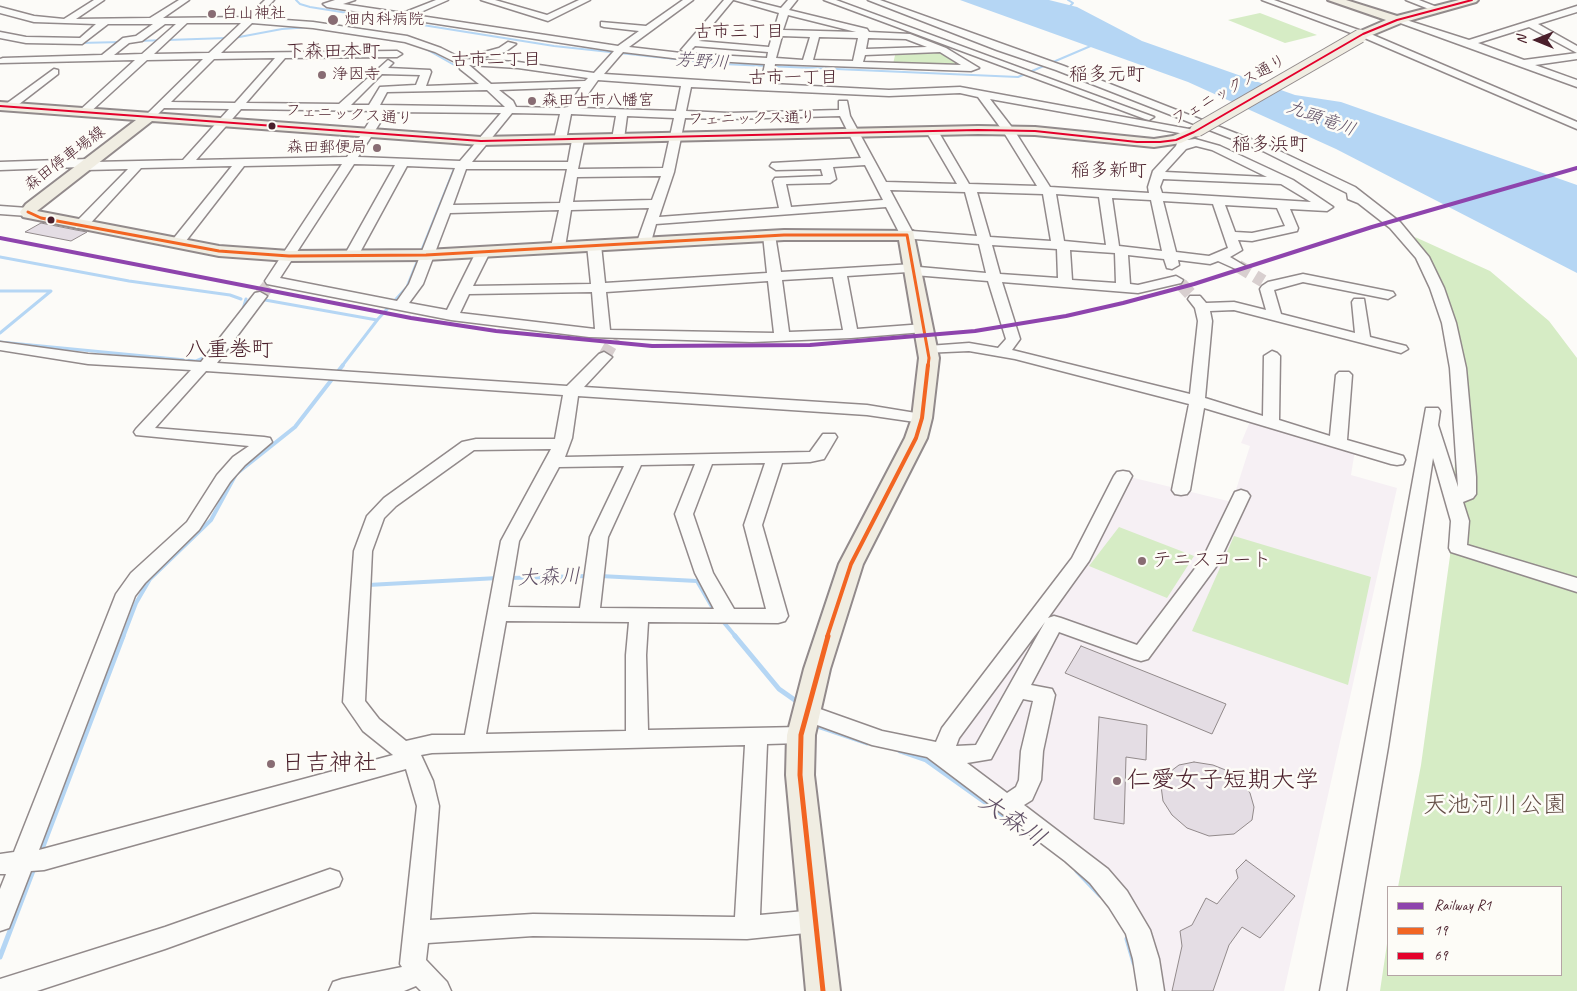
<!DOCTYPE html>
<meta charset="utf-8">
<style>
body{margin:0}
#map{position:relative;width:1577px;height:991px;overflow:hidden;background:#fcfbf8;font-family:Caveat,sans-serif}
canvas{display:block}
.legend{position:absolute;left:1387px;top:886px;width:175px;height:90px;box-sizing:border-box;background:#fdfcf7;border:1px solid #b5a4a5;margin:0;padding:6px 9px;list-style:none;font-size:15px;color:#4a1f2b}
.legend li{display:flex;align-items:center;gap:10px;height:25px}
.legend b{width:25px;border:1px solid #b5a4a5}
.north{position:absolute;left:1512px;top:15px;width:50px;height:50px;-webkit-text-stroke:4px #fdfcf7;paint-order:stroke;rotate:270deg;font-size:14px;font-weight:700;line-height:20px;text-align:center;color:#4a1f2b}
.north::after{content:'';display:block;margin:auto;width:18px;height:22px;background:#4a1f2b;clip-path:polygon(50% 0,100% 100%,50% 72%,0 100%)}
</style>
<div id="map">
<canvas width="1577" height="991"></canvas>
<ul class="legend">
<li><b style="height:6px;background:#8e44ad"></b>Railway R1</li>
<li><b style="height:6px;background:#f26522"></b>19</li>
<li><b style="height:6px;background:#e4002b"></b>69</li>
</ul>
<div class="north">N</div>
</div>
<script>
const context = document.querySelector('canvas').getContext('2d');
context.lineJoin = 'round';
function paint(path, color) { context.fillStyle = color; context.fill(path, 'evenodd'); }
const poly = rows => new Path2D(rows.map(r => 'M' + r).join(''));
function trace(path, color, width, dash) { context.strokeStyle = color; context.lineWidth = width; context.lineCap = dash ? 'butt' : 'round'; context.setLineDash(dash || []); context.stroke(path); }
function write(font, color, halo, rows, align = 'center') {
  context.font = font + ' Caveat,"Klee One",sans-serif'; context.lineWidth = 5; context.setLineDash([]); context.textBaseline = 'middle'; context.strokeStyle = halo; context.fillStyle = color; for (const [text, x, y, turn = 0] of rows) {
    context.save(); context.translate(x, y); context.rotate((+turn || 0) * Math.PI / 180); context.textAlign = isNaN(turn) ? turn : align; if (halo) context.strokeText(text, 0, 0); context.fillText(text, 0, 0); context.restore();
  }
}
paint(poly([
 [1251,419,1355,450,1351,475,1397,488,1284,991,1150,991,1145,931,952,748,1130,477,1232,502,1250,446,1241,443]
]), '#f6f0f4');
paint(poly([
 [1260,13,1317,35,1285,43,1228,20],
 [943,50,972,68,893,64,896,51],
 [1415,237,1490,271,1549,321,1577,358,1577,991,1380,991,1388,937,1388,975,1561,975,1561,887,1398,887,1421,765,1450,556,1458,403,1444,320],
 [1119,527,1194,556,1167,598,1089,566],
 [1234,536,1371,577,1348,685,1192,631]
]), '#d6ecc5');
paint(poly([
 [960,0,1049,0,1077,7,1142,41,1295,95,1341,102,1577,185,1577,273,1336,149,1188,82]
]), '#b5d6f4');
trace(poly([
 [296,0,300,4,310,7,554,46,722,64,1018,77,1093,45],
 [1068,0,1073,3,1068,8],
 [234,38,282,29,311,27],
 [137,41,227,38],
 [79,43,122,42],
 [426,49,463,70]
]), '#b5d6f4', 2);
trace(poly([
 [0,257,129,281,230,295,241,299],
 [0,291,51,291,0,333],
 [265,300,377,320],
 [243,309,246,299],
 [0,342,196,361,208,356],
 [342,366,378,319,407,287,456,165]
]), '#b5d6f4', 3);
trace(poly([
 [600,576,697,581,715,612],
 [510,578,588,576],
 [368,585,498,578],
 [721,619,736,637],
 [123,637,136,603,150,579,211,520,236,474,295,427,343,365]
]), '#b5d6f4', 4);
trace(poly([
 [735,636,779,689,799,703],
 [817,726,867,743],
 [900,751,926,760,1010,820],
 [40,854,123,636],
 [1077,871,1100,895],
 [1127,939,1134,963],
 [0,957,34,868]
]), '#b5d6f4', 5);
const building = poly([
 [41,223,76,230,87,232,71,241,25,232,41,223],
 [1081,646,1226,704,1212,734,1065,673,1081,646],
 [1099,717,1147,725,1146,760,1126,757,1124,824,1094,819,1099,717],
 [1194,762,1213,765,1228,771,1242,782,1250,793,1254,807,1252,820,1234,834,1209,836,1187,828,1172,815,1163,801,1161,786,1167,774,1179,765,1194,762],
 [1246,860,1295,896,1260,938,1242,927,1229,945,1213,991,1172,991,1182,946,1180,931,1192,925,1206,898,1217,904,1238,878,1236,870,1246,860]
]);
paint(building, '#e4dde4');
trace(building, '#928a8b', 1);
trace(poly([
 [1238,266,1263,281],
 [1181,284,1195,299],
 [260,296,272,281],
 [604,357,615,338]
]), '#d8cfcf', 13, [13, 7]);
const minor = poly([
 [94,0,104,0,76,19,150,18,179,0,189,0,163,18,247,17,265,0,274,0,257,18,313,22,407,36,441,48,463,59,518,62,594,73,614,51,327,7,323,4,335,0,355,0,343,4,403,13,436,0,448,0,414,15,618,46,639,31,604,27,601,26,601,22,646,26,683,0,693,0,629,47,681,53,767,58,768,52,695,46,689,52,681,50,724,0,733,0,699,41,769,47,779,13,734,0,749,0,781,8,788,0,797,0,789,10,867,29,869,32,910,34,946,48,979,68,971,71,775,64,772,84,889,90,960,87,1189,129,1191,131,1185,134,990,99,1014,130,1050,187,1149,193,1148,187,1153,171,1176,146,1178,141,1195,139,1220,146,1293,180,1333,207,1327,211,1290,209,1298,228,1297,231,1252,241,1238,240,1242,250,1230,257,1245,266,1238,270,1218,261,1210,264,1178,260,1179,265,1172,269,1167,268,1164,259,1128,255,1130,284,1138,285,1176,276,1183,280,1181,283,1138,293,1002,282,1020,339,1012,350,1190,394,1198,321,1195,308,1188,299,1190,296,1200,296,1206,303,1234,302,1266,310,1260,289,1262,286,1268,282,1303,274,1393,292,1395,295,1388,299,1303,282,1274,290,1281,314,1355,333,1352,302,1354,299,1364,299,1370,337,1406,346,1408,349,1401,353,1234,310,1210,311,1212,321,1205,398,1263,416,1264,356,1272,351,1277,353,1280,356,1279,420,1330,436,1336,375,1339,372,1349,372,1352,375,1347,440,1403,456,1405,460,1403,464,1397,465,1391,464,1204,408,1190,490,1187,494,1181,495,1175,494,1172,490,1189,404,1015,359,969,351,923,353,921,350,923,347,928,346,969,343,998,348,1006,339,988,281,914,275,908,272,847,276,857,329,924,324,931,328,924,332,851,338,752,342,589,337,451,320,267,284,265,281,342,164,244,166,182,246,177,247,170,243,232,166,141,168,86,228,76,228,75,225,76,222,128,169,86,170,81,167,0,170,0,162,89,159,94,162,183,160,229,109,164,108,153,119,145,119,144,117,203,59,147,60,88,114,84,115,80,114,80,110,135,60,0,63,0,59,3,58,102,55,123,38,136,36,153,24,108,24,82,44,26,43,0,38,0,32,26,37,80,38,96,24,34,22,0,13,0,7,34,16,64,19,94,0],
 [788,15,856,32,783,30,788,15],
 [187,23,241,23,209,53,154,54,187,23],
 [252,23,313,28,405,42,435,52,459,64,460,69,479,84,426,86,431,72,430,70,388,68,393,63,388,60,339,104,246,103,285,58,397,57,402,54,397,51,221,53,252,23],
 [165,24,176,24,142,54,114,55,129,43,142,41,165,24],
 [782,36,810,37,803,60,776,58,782,36],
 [819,37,858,38,853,61,813,60,819,37],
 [868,38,906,39,927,47,866,49,868,38],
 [623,52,681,59,765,64,761,84,604,74,623,52],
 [940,52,961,65,863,62,865,55,940,52],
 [275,58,235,103,171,102,214,59,275,58],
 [469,65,518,68,588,78,585,81,491,84,469,65],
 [382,74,420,75,416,85,380,87,369,105,351,105,382,74],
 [598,80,681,86,676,111,578,108,598,80],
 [581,87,568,107,562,108,516,107,513,101,499,90,581,87],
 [691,87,889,96,960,93,978,97,1003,131,1037,186,969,184,938,131,932,128,926,131,957,184,886,182,850,116,847,101,839,101,839,110,729,113,686,111,691,87],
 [487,90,505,107,380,105,387,92,487,90],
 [241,109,376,111,347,157,196,160,241,109],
 [387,112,501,113,460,161,358,157,387,112],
 [512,113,560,114,554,140,560,143,566,140,571,114,616,116,612,139,618,142,624,139,627,116,674,118,663,168,578,169,584,140,578,137,572,140,568,162,472,162,512,113],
 [840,116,861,158,772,163,770,166,776,170,821,169,823,176,775,178,773,181,779,208,659,217,674,172,685,118,729,119,840,116],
 [1196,146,1212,150,1267,177,1165,172,1186,149,1196,146],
 [354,164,395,165,344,256,351,260,358,256,407,166,455,168,409,284,397,301,280,278,354,164],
 [865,165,883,200,791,207,786,184,830,183,836,179,833,167,865,165],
 [466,169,567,169,560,203,453,205,466,169],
 [661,176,652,200,573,202,577,177,661,176],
 [1163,179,1281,184,1311,202,1162,193,1160,187,1163,179],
 [890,190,965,192,977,236,912,231,890,190],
 [977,192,1043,194,1051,241,990,237,977,192],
 [1056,194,1099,197,1106,245,1064,241,1056,194],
 [1112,198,1151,200,1162,251,1119,246,1112,198],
 [1163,201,1213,204,1228,248,1209,256,1176,252,1163,201],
 [1225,205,1277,208,1285,226,1252,233,1235,232,1225,205],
 [886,207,902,238,979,244,986,273,919,267,913,264,781,272,775,235,769,231,763,235,767,273,605,283,601,245,594,241,587,245,591,284,473,286,490,252,483,248,476,252,447,310,409,303,423,284,450,213,559,210,551,247,558,251,565,247,571,210,649,208,637,242,644,246,651,242,656,224,886,207],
 [992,245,1057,249,1058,278,1000,274,992,245],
 [1070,250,1115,253,1116,283,1072,280,1070,250],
 [833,277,843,330,789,332,782,280,833,277],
 [768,281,774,333,610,330,606,292,768,281],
 [592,292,595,329,460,313,469,294,592,292],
 [481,0,495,0,547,15,579,0,590,0,548,21,481,0],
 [824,0,836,0,1154,117,1149,120,1145,119,824,0],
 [868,0,880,0,1064,66,1271,147,1355,187,1400,222,1429,257,1444,288,1456,323,1466,368,1476,477,1476,494,1473,498,1463,502,1469,521,1467,545,1577,578,1577,592,1451,552,1449,548,1451,521,1433,458,1388,747,1346,991,1320,991,1426,408,1438,408,1440,411,1438,425,1458,487,1450,368,1442,323,1430,288,1416,258,1390,228,1358,203,1348,199,1347,193,1263,151,1056,70,997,50,868,0],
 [1262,0,1274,0,1373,35,1577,122,1577,129,1367,39,1262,0],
 [1406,0,1419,0,1442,9,1434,11,1406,0],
 [1577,6,1577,12,1538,24,1577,46,1577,53,1529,27,1478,43,1524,60,1577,53,1577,59,1535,65,1577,80,1577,87,1392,20,1400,18,1469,40,1577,6],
 [508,42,516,44,505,52,475,59,470,56,499,48,508,42],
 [54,69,58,70,58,74,14,108,6,108,6,104,54,69],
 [0,206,28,208,34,212,28,216,0,214,0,206],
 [260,292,267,296,217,363,567,386,599,354,604,352,612,357,584,387,867,405,928,415,930,418,928,421,922,423,867,415,578,396,572,438,565,457,810,452,823,434,835,434,837,437,824,459,810,462,782,463,762,525,788,616,785,621,778,623,648,622,646,655,648,730,801,727,809,729,812,735,809,741,801,743,767,744,760,915,816,910,825,913,828,921,825,929,816,932,747,939,533,936,428,943,426,960,447,982,451,991,421,991,416,986,404,991,329,991,333,982,342,979,402,967,400,964,417,806,406,769,44,870,31,871,9,928,0,931,0,889,6,874,0,874,0,854,14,852,116,594,131,573,187,522,217,475,233,457,249,446,136,435,134,432,136,429,191,370,88,364,0,350,0,342,88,354,201,362,255,293,260,292],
 [206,371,563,395,555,439,476,439,462,442,384,498,367,516,354,551,343,702,363,731,393,755,39,850,135,596,145,583,199,530,230,482,245,465,272,442,270,438,264,437,155,428,206,371],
 [551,449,501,541,465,735,432,735,406,741,379,719,365,701,372,551,384,518,396,506,474,450,551,449],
 [765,463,744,525,766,609,734,609,713,573,693,514,712,464,765,463],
 [695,464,675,514,695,573,714,609,600,608,608,537,641,465,695,464],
 [624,466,590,537,580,608,508,607,519,541,559,467,624,466],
 [506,621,629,622,626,655,626,731,486,734,506,621],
 [745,745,735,917,533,914,430,920,439,806,433,781,421,755,432,753,745,745],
 [1123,471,1129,472,1132,476,1089,561,1048,618,1054,616,1061,618,1137,645,1203,558,1235,492,1241,490,1247,492,1250,496,1218,564,1148,659,1141,661,1134,659,1059,632,1031,685,1052,689,1055,695,1043,751,1041,780,1032,800,1024,805,1108,869,1127,891,1150,930,1159,959,1164,991,1138,991,1133,959,1126,934,1109,907,1090,883,1065,861,927,757,872,745,798,718,795,712,798,706,806,704,882,731,936,742,942,728,1072,558,1114,476,1117,472,1123,471],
 [1045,622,976,745,956,746,959,738,1045,622],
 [1023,699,1033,701,1021,751,1019,780,1016,787,1007,793,967,763,991,759,1023,699],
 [330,869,339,872,342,879,339,886,165,949,37,991,0,991,0,979,165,927,330,869]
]);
const major = poly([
 [1328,0,1346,0,1397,16,1459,0,1478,0,1476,2,1401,23,1360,40,1354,36,1356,33,1386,20,1328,0],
 [0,102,481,137,978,126,1035,127,1154,139,1173,136,1197,126,1202,127,1204,130,1202,133,1181,143,1154,147,1035,135,978,134,481,145,152,121,37,211,219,246,289,251,426,250,784,230,913,231,939,358,932,418,927,438,863,564,830,669,815,735,814,775,840,991,806,991,786,775,787,735,804,669,839,564,905,438,912,418,919,358,899,240,784,240,426,260,289,261,219,256,23,217,20,212,26,204,136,120,0,110,0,102]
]);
trace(minor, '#928a8b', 3);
trace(major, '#928a8b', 4);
paint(minor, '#fbfbf9');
paint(major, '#f0ede2');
const majorBridge = poly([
 [1197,130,1360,36]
]);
trace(majorBridge, '#928a8b', 15, []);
trace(majorBridge, '#f0ede2', 13);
trace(poly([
 [28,212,41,218,219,251,289,256,426,255,784,235,907,235,929,358,928,366]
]), '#f26522', 3);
trace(poly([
 [827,637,851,564,916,438,922,418,928,365]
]), '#f26522', 4);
trace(poly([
 [823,991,800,775,801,735,828,636]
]), '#f26522', 5);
trace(poly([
 [0,106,481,141,978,130,1035,131,1137,142,1160,142,1176,140,1194,132,1363,34,1397,20,1472,0]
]), '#e4002b', 2);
trace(poly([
 [0,238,411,318,496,331,652,346,810,345,975,331,1066,316,1123,303,1194,284,1372,227,1577,168]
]), '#8e44ad', 4);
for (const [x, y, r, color] of [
 [212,14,5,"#886c73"],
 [333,20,6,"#886c73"],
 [322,75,5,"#886c73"],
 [532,101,5,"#886c73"],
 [272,126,4.5,"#4a1f2b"],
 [377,148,5,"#886c73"],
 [51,220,4.5,"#4a1f2b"],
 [1142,561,5,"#886c73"],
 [271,764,5,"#886c73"],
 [1117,781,5,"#886c73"]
]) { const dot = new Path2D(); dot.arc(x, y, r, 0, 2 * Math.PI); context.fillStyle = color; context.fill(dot); trace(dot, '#fdfcf7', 2); }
write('16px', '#4a1f2b', '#fdfcf7', [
 ["白山神社",222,14],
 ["畑内科病院",344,20],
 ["浄因寺",332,75],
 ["森田古市八幡宮",542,101],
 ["森田郵便局",367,148,"right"]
], 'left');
write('16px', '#4a1f2b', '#fdfcf7', [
 ["フェニックス通り",1229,90,-29],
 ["フェニックス通り",349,115,4],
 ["フェニックス通り",752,119,-1],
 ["森田停車場線",65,159,-37]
]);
write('18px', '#4a1f2b', '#fdfcf7', [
 ["古市三丁目",739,32],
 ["古市二丁目",496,60],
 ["古市一丁目",793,78]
]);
write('italic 18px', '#615167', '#fdfcf7', [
 ["芳野川",702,62,4],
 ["九頭竜川",1321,119,20]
]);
write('19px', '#4a1f2b', '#fdfcf7', [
 ["下森田本町",333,52],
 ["稲多元町",1107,75],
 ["稲多浜町",1270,145],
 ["稲多新町",1109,171]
]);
write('20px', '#4a1f2b', '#fdfcf7', [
 ["テニスコート",1152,561]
], 'left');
write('italic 21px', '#615167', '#fdfcf7', [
 ["大森川",549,578,-2]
]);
write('22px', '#4a1f2b', '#fdfcf7', [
 ["八重巻町",229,350]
]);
write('24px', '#4a1f2b', '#fdfcf7', [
 ["日吉神社",281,764],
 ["仁愛女子短期大学",1127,781]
], 'left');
write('24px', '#654f47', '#fdfcf7', [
 ["天池河川公園",1495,806]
]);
write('italic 25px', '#615167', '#fdfcf7', [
 ["大森川",1012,821,35]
]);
</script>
